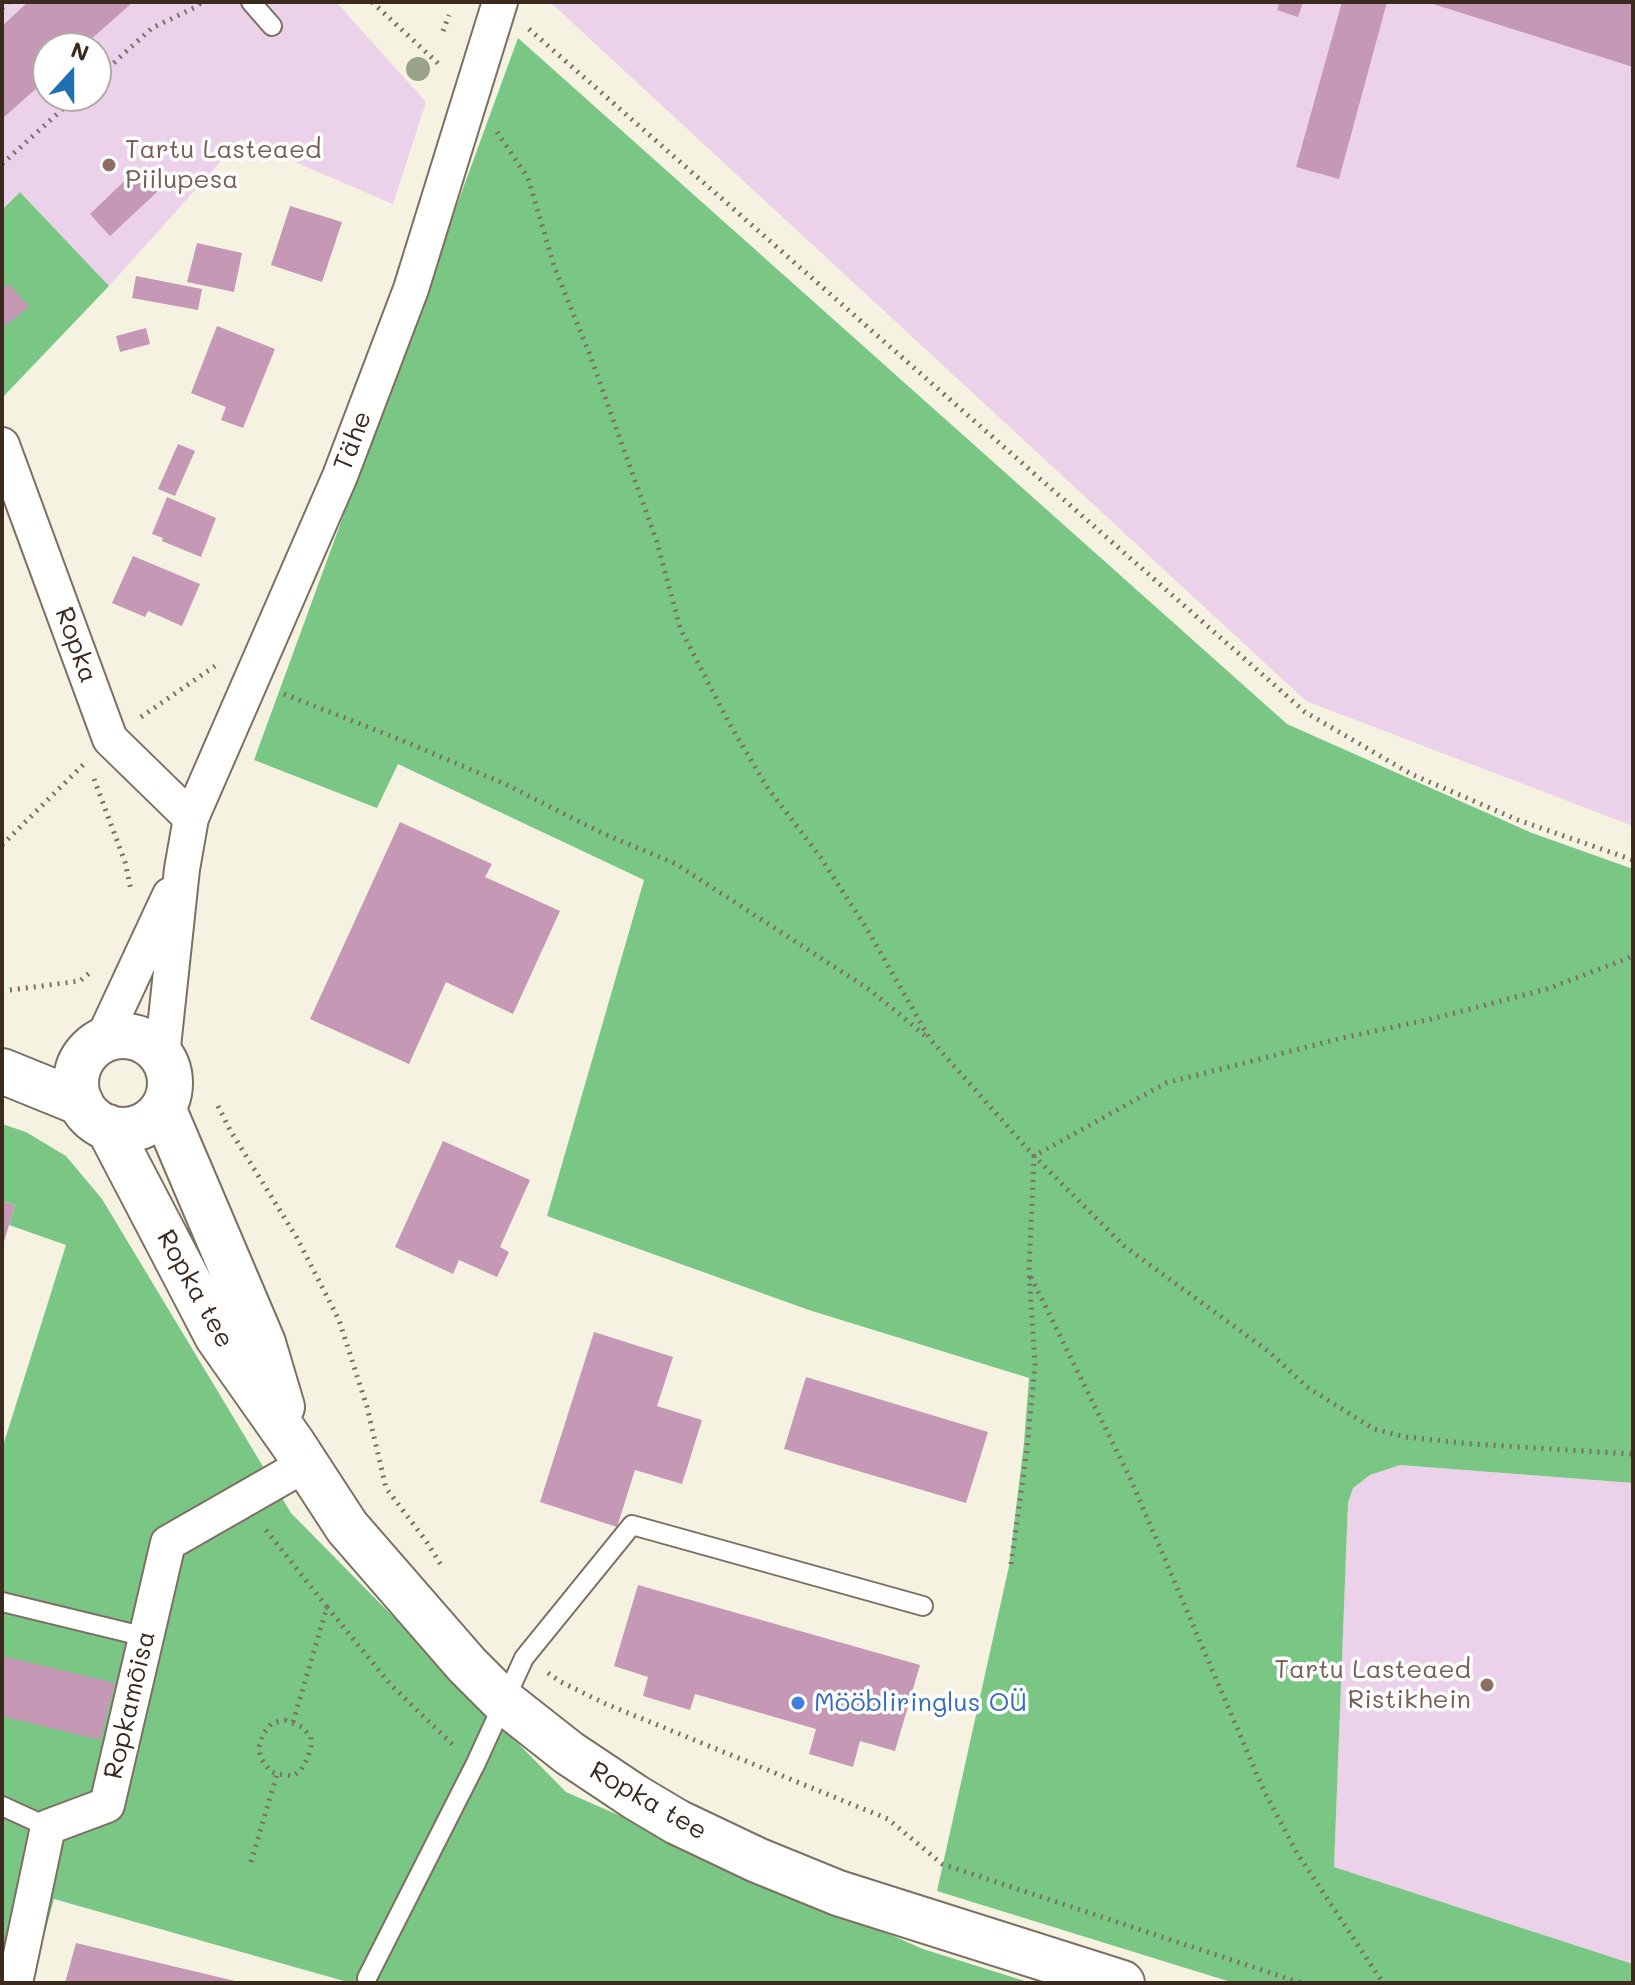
<!DOCTYPE html>
<meta charset="utf-8">
<style>
body{margin:0}
#map{position:relative;width:1635px;height:1985px;overflow:hidden;background:#f5f2e2;font-family:Mali,sans-serif}
canvas{display:block}
.frame{position:absolute;inset:0;border:4px solid #3b2a1e;pointer-events:none}
.north{position:absolute;left:32px;top:32px;width:80px;height:80px;box-sizing:border-box;background:#fff;border:2px solid #b1aaa5;border-radius:50%;rotate:21deg;font-size:22px;font-weight:700;line-height:32px;text-align:center;color:#3b2a1e}
.north::after{content:'';display:block;margin:auto;width:28px;height:36px;background:#1f6fb2;clip-path:polygon(50% 0,100% 100%,50% 72%,0 100%)}
</style>
<div id="map">
<canvas width="1635" height="1985"></canvas>
<div class="frame"></div>
<div class="north">N</div>
</div>
<script>
const context = document.querySelector('canvas').getContext('2d');
context.lineJoin = 'round';
function paint(path, color) { context.fillStyle = color; context.fill(path, 'evenodd'); }
const poly = rows => new Path2D(rows.map(r => 'M' + r).join(''));
function trace(path, color, width, dash) { context.strokeStyle = color; context.lineWidth = width; context.lineCap = dash ? 'butt' : 'round'; context.setLineDash(dash || []); context.stroke(path); }
function write(font, color, halo, rows, align = 'center') {
  context.font = font + ' Mali,sans-serif'; context.lineWidth = 7; context.setLineDash([]); context.textBaseline = 'middle'; context.strokeStyle = halo; context.fillStyle = color; for (const [text, x, y, turn = 0] of rows) {
    context.save(); context.translate(x, y); context.rotate((+turn || 0) * Math.PI / 180); context.textAlign = isNaN(turn) ? turn : align; if (halo) context.strokeText(text, 0, 0); context.fillText(text, 0, 0); context.restore();
  }
}
paint(poly([
 [2,2,336,2,426,102,393,204,241,139,109,286,20,192,2,210],
 [48,48,96,48,96,96,48,96],
 [550,2,1633,2,1633,826,1306,701],
 [1400,1465,1633,1483,1633,1964,1334,1867,1348,1503,1353,1488,1370,1475]
]), '#ecd1ea');
paint(poly([
 [518,38,1287,724,1532,833,1633,869,1633,1483,1400,1465,1370,1475,1353,1488,1348,1503,1334,1867,1633,1964,1633,1983,1234,1983,937,1891,1009,1566,1024,1443,1029,1378,809,1310,547,1216,644,880,398,764,377,808,254,760],
 [20,192,109,286,2,398,2,210],
 [2,1124,26,1132,66,1156,102,1199,291,1513,566,1792,923,1949,1031,1983,351,1983,54,1899,31,1983,2,1983,2,1449,66,1245,9,1225,15,1205,2,1201]
]), '#7ac785');
paint(poly([
 [28,2,133,2,81,48,48,48,48,78,2,119,2,26],
 [1272,2,1303,2,1298,17,1277,10,1279,5],
 [1342,2,1387,2,1339,179,1296,167],
 [1430,2,1633,2,1633,67,1430,3],
 [136,170,157,192,110,236,90,214],
 [290,206,342,222,322,282,271,265],
 [197,243,242,253,234,292,187,282],
 [136,276,202,289,198,310,132,298],
 [9,284,29,307,2,328,2,289],
 [217,326,275,349,243,428,221,420,226,407,191,393],
 [146,328,150,344,120,352,116,336],
 [178,444,195,451,175,496,158,489],
 [167,497,216,518,201,557,162,541,163,538,152,534],
 [133,556,200,584,182,626,148,611,145,617,112,603],
 [400,822,492,864,485,877,560,911,513,1014,446,982,409,1064,310,1019],
 [443,1141,530,1180,500,1247,509,1252,497,1277,459,1260,453,1274,395,1247],
 [2,1201,15,1205,3,1245,2,1244],
 [594,1332,673,1357,657,1406,702,1420,682,1484,635,1470,617,1527,540,1502],
 [806,1377,988,1432,966,1503,784,1449],
 [638,1585,920,1665,895,1751,860,1741,853,1767,809,1754,816,1729,695,1694,690,1710,643,1696,648,1677,614,1666],
 [2,1656,115,1683,100,1740,2,1716],
 [76,1943,239,1982,239,1983,65,1983]
]), '#c599b5');
const service = poly([
 [251,2,272,26],
 [2,1602,146,1637],
 [2,1806,48,1827],
 [367,1978,476,1763,524,1658,632,1525,923,1606]
]);
const minor = poly([
 [2,445,110,739,191,818],
 [102,1041,170,895],
 [162,1056,182,869,191,818,340,476,411,289,500,2],
 [15,1983,48,1827,107,1805,168,1543,306,1464]
]);
const tertiary = poly([
 '76 1083a47 47 0 1 1 94 0a47 47 0 1 1-94 0Z',
 [2,1071,81,1103],
 [163,1108,263,1343,282,1407],
 [108,1127,217,1336,293,1444,347,1527,467,1665,503,1701,569,1753,635,1797,677,1822,757,1860,838,1893,1122,1983]
]);
trace(service, '#7c7063', 22);
trace(minor, '#7c7063', 38);
trace(tertiary, '#7c7063', 48);
trace(poly([
 [372,2,442,67],
 [2,8,9,2],
 [529,29,1305,712,1411,774,1518,820,1633,860],
 [443,31,449,15],
 [96,79,152,28,198,6,201,2],
 [497,132,528,178,555,269,590,355,657,542,680,628,729,723,767,787,821,858,867,929,930,1039,1034,1156,1124,1246,1268,1351,1307,1387,1374,1429,1406,1437,1472,1444,1633,1454],
 [2,164,77,96],
 [284,694,401,740,505,784,602,833,676,864,870,990,928,1038],
 [141,717,215,666],
 [94,779,125,862,131,890],
 [2,845,84,764],
 [2,991,80,981,93,970],
 [218,1106,230,1130,297,1238,339,1320,367,1407,386,1488,426,1541,443,1568],
 [1031,1277,1131,1480,1264,1791,1297,1853,1383,1983],
 [266,1530,327,1607],
 [1011,1564,1027,1450,1035,1364,1029,1273,1034,1156,1166,1083,1342,1038,1431,1019,1547,989,1626,959,1633,955],
 [548,1673,561,1682,606,1704,888,1819,942,1864,1301,1983],
 [285,1720,302,1727,311,1737,311,1746,308,1757,301,1770,293,1776,277,1774,270,1771,262,1760,260,1754,259,1747,263,1734,272,1723,285,1720],
 [293,1722,327,1607,390,1684,453,1745],
 [251,1862,277,1774]
]), '#7c7063', 5, [2, 6]);
trace(service, '#fff', 18);
trace(minor, '#fff', 34);
trace(tertiary, '#fff', 44);
context.fillStyle = '#9ba28a';
for (const [x, y] of [
 [418,69]
]) { context.beginPath(); context.arc(x, y, 12, 0, 2 * Math.PI); context.fill(); }
for (const [x, y, r, color] of [
 [109,165,8,"#8d6e63"],
 [1487,1685,8,"#8d6e63"],
 [798,1703,8,"#3f7fe0"]
]) { const dot = new Path2D(); dot.arc(x, y, r, 0, 2 * Math.PI); context.fillStyle = color; context.fill(dot); trace(dot, '#fff', 3); }
write('26px', '#785e54', '#fff', [
 ["Tartu Lasteaed",125,150],
 ["Piilupesa",125,180],
 ["Tartu Lasteaed",1471,1670,"right"],
 ["Ristikhein",1471,1700,"right"]
], 'left');
write('26px', '#3b2a1e', '#fff', [
 ["Tähe",353,441,-69],
 ["Ropka",76,645,70],
 ["Ropka tee",195,1289,61],
 ["Ropkamõisa",130,1705,-77],
 ["Ropka tee",648,1801,30]
]);
write('26px', '#366cbe', '#fff', [
 ["Mööbliringlus OÜ",814,1703]
], 'left');
</script>
